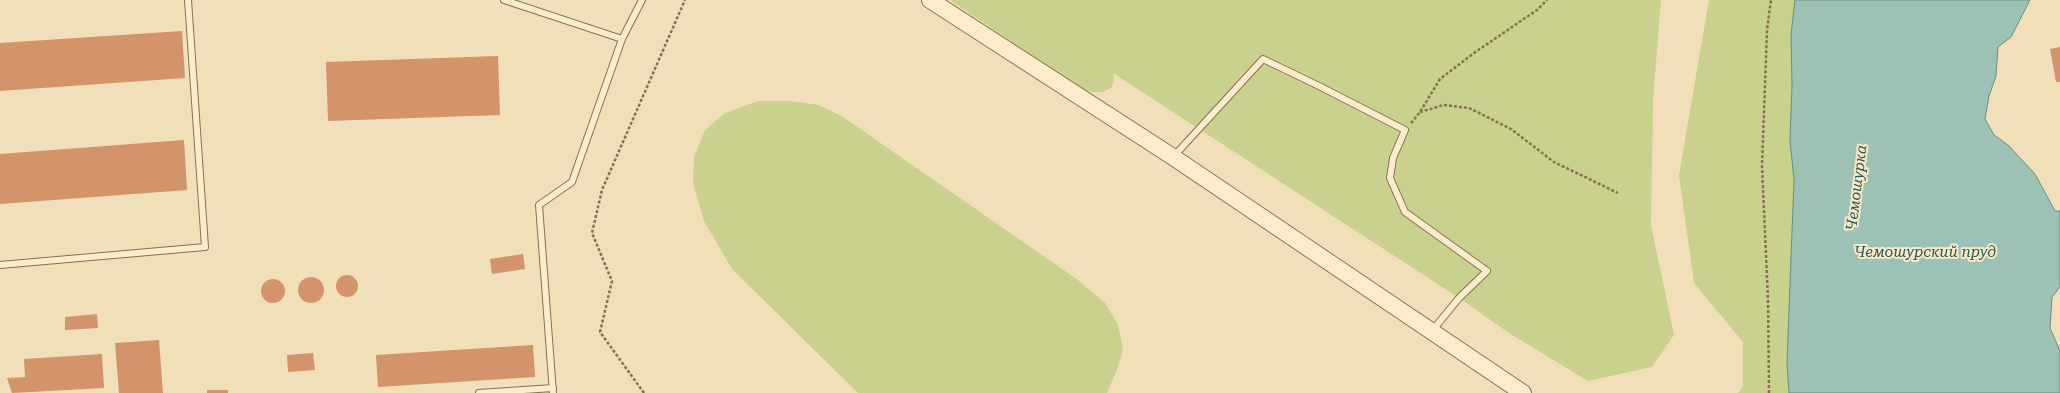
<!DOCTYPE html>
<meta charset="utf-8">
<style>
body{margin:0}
canvas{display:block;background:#f1dfb9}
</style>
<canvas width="2060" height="393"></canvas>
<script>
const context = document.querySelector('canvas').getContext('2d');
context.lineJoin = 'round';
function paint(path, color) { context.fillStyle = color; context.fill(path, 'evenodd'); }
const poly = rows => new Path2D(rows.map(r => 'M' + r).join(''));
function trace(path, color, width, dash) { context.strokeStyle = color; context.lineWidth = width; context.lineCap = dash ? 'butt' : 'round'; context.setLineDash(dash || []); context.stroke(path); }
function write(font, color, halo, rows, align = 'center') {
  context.font = font + ' "Roboto Serif",serif'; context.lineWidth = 4; context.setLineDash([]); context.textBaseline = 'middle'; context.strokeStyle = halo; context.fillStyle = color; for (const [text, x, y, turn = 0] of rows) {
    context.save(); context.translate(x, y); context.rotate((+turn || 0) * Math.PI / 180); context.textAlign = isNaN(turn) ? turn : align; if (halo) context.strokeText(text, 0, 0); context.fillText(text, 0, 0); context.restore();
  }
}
paint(poly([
 [950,0,1661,0,1653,100,1651,225,1674,335,1652,367,1588,381,1509,333,1459,298,1113,73,1114,81,1111,88,1103,92,1093,92,1081,89],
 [1709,0,1795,0,1791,35,1792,85,1790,140,1794,180,1787,363,1789,393,1738,393,1743,386,1743,342,1694,283,1679,175],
 [758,101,790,101,819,105,843,117,1078,280,1105,303,1118,325,1123,349,1118,367,1107,393,858,393,732,269,704,221,693,183,694,157,705,130,725,113]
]), '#cad08d');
const water = poly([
 [1795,0,2030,0,2011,37,1998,47,1996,76,1989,96,1985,119,1994,135,2008,145,2035,174,2055,211,2060,211,2060,287,2052,297,2050,328,2060,351,2060,393,1789,393,1787,363,1794,180,1790,140,1792,85,1791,35,1795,0]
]);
paint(water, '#9ec1b6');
trace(water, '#668f83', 1);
paint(poly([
 [182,31,185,78,0,91,0,43],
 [2060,47,2060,82,2056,82,2050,49],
 [498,56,500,115,328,121,326,62],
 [184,140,187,190,0,204,0,154],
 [523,254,525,269,492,274,490,259],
 '336 286a11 11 0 1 1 22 0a11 11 0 1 1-22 0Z',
 '298 290a13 13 0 1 1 26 0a13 13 0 1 1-26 0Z',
 '261 291a12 12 0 1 1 24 0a12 12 0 1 1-24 0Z',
 [97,314,98,328,65,330,65,317],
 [159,340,163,393,119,393,115,343],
 [533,345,535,377,378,387,376,355],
 [313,353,315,370,288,372,287,355],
 [102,354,104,388,12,393,7,378,25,377,24,359],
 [207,390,228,390,228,393,207,393]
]), '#d3936b');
const service = poly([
 [504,0,622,39],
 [1174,156,1263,59,1319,86,1405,130,1393,158,1390,178,1405,212,1487,271,1459,298,1432,331],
 [0,265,205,247,188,0],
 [479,393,553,388],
 [553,393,539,205,572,182,622,39,642,0]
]);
const tertiary = poly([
 [930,0,1173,157,1523,393]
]);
trace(service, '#896e53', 8);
trace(tertiary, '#896e53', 18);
trace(poly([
 [1420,112,1444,105,1469,108,1511,129,1554,162,1618,193],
 [1411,123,1420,112,1440,79,1474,53,1537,10,1547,0],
 [644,393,600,332,612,281,592,233,602,190,685,0],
 [1769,393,1768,299,1762,166,1767,30,1771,0]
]), '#896e53', 2.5, [3, 2]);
trace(service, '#fceccc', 6);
trace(tertiary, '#fceccc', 16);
write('italic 15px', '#275853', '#f8e9c9', [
 ["Чемошурка",1857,188,-83],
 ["Чемошурский пруд",1925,253]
]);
</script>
